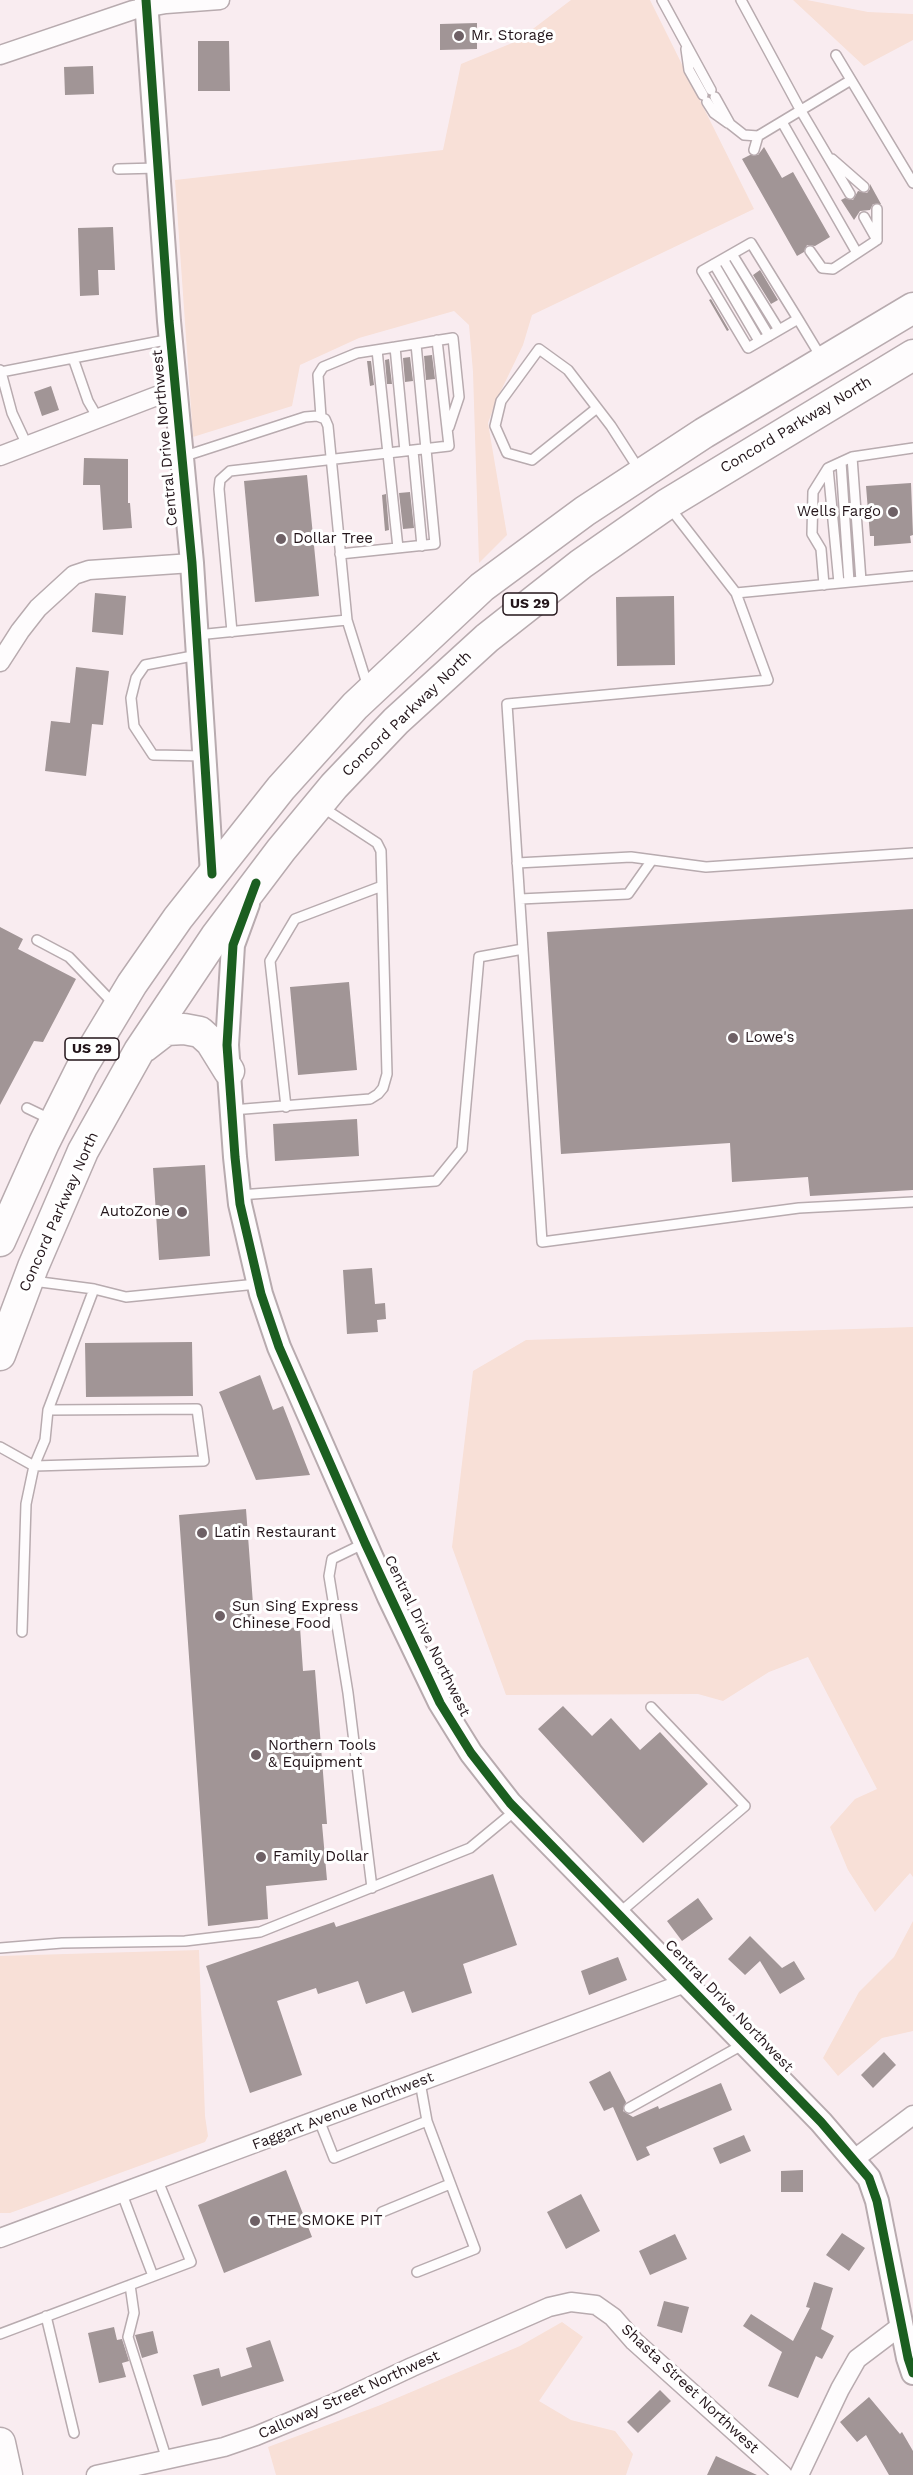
<!DOCTYPE html>
<style>
body{margin:0}
canvas{display:block;background:#f9ecf0}
</style>
<canvas width="913" height="2475"></canvas>
<script>
const context = document.querySelector('canvas').getContext('2d');
context.lineJoin = 'round';
function paint(path, color) { context.fillStyle = color; context.fill(path, 'evenodd'); }
const poly = rows => new Path2D(rows.map(r => 'M' + r).join(''));
function trace(path, color, width, dash) { context.strokeStyle = color; context.lineWidth = width; context.lineCap = dash ? 'butt' : 'round'; context.setLineDash(dash || []); context.stroke(path); }
function write(font, color, halo, rows, align = 'center') {
  context.font = font + ' "Work Sans",sans-serif'; context.lineWidth = 6; context.setLineDash([]); context.textBaseline = 'middle'; context.strokeStyle = halo; context.fillStyle = color; for (const [text, x, y, turn = 0] of rows) {
    context.save(); context.translate(x, y); context.rotate((+turn || 0) * Math.PI / 180); context.textAlign = isNaN(turn) ? turn : align; if (halo) context.strokeText(text, 0, 0); context.fillText(text, 0, 0); context.restore();
  }
}
paint(poly([
 [571,0,650,0,754,209,532,315,523,345,496,401,488,423,507,535,479,563,473,372,469,325,454,311,359,338,300,365,292,406,193,437,175,180,443,150,461,64,517,41],
 [793,0,807,0,868,12,913,14,913,40,864,66],
 [913,1327,913,1877,910,1873,875,1912,848,1870,830,1827,855,1799,877,1789,808,1657,769,1672,723,1701,698,1694,506,1695,452,1547,473,1371,526,1340],
 [913,1921,913,2031,882,2038,838,2076,823,2058,859,1992,894,1957],
 [199,1950,205,2116,208,2136,205,2142,10,2213,0,2213,0,1956],
 [562,2322,583,2337,539,2401,571,2420,615,2431,633,2454,626,2475,276,2475,268,2447,378,2406,520,2346]
]), '#f8e0d7');
paint(poly([
 [477,23,477,49,440,50,440,24],
 [198,41,229,41,230,91,198,91],
 [93,66,94,94,65,95,64,67],
 [764,147,782,178,793,172,830,237,815,246,807,245,804,252,797,256,742,159,750,155,758,155],
 [870,184,881,204,873,204,870,210,860,211,854,220,841,200,845,198,853,200,858,191,867,193,870,189],
 [113,227,115,270,98,270,99,295,80,296,78,228],
 [760,270,778,300,771,304,753,275],
 [711,299,729,330,727,331,709,300],
 [432,355,435,379,426,380,424,356],
 [410,357,413,381,405,382,403,358],
 [389,359,392,384,387,384,385,360],
 [367,361,371,361,374,385,370,386],
 [51,386,59,410,42,416,34,392],
 [84,458,128,459,128,503,130,503,132,528,103,530,100,485,83,485],
 [307,475,319,596,255,602,244,481],
 [911,483,913,535,910,536,911,543,874,546,874,536,870,536,866,486],
 [410,492,414,528,403,529,399,493],
 [386,494,389,530,385,531,382,495],
 [95,593,126,596,123,635,92,632],
 [674,596,675,665,617,666,616,597],
 [76,667,109,671,103,725,92,724,86,776,45,771,51,721,70,723],
 [913,909,913,1190,810,1196,808,1177,732,1182,730,1143,561,1154,547,932],
 [0,927,23,939,18,949,76,979,43,1042,34,1041,0,1105],
 [349,982,357,1070,298,1075,290,987],
 [357,1119,359,1156,275,1161,273,1124],
 [205,1165,210,1256,159,1260,153,1168],
 [372,1268,375,1304,385,1303,386,1319,377,1320,378,1332,347,1334,343,1270],
 [192,1342,193,1396,86,1397,85,1343],
 [260,1375,273,1410,283,1406,310,1475,256,1480,219,1392],
 [246,1509,255,1631,300,1627,303,1671,315,1670,327,1824,322,1824,327,1880,266,1886,268,1919,208,1926,179,1515],
 [563,1706,592,1736,611,1718,640,1750,660,1732,708,1784,643,1843,538,1729],
 [493,1874,517,1945,463,1964,472,1993,412,2013,404,1991,366,2004,358,1981,318,1994,316,1988,277,2001,302,2075,250,2093,206,1966,334,1922,336,1927],
 [698,1898,713,1919,682,1941,667,1921],
 [750,1936,782,1968,794,1961,805,1979,780,1994,760,1961,745,1975,728,1959],
 [618,1957,627,1980,589,1995,581,1971],
 [884,2052,896,2065,873,2088,861,2075],
 [610,2071,626,2102,623,2111,633,2117,658,2106,659,2109,721,2083,732,2110,646,2147,650,2155,637,2161,613,2107,604,2111,589,2082],
 [744,2135,751,2151,720,2164,713,2148],
 [286,2170,312,2237,224,2273,198,2205],
 [803,2170,803,2192,781,2192,781,2171],
 [581,2194,600,2231,566,2249,547,2212],
 [842,2233,865,2248,849,2271,826,2255],
 [675,2234,687,2259,650,2275,639,2251],
 [814,2282,833,2288,821,2329,834,2336,822,2359,816,2356,798,2398,768,2386,782,2352,743,2326,751,2314,793,2341,810,2308,806,2307],
 [664,2301,689,2307,682,2333,657,2326],
 [114,2327,117,2340,122,2339,129,2361,122,2363,126,2377,99,2383,88,2333],
 [153,2331,158,2353,142,2358,135,2335],
 [270,2340,284,2381,202,2406,193,2375,219,2368,221,2377,252,2367,246,2348],
 [660,2390,671,2401,638,2433,627,2422],
 [869,2397,900,2434,902,2432,913,2451,913,2475,889,2475,866,2435,857,2442,840,2422],
 [716,2456,757,2475,707,2475]
]), '#a19596');
const service = poly([
 [662,0,711,90],
 [741,0,801,111,850,194],
 [686,49,689,70,703,95],
 [836,55,913,183],
 [715,97,730,124,744,135,758,136,851,80],
 [707,102,714,113,728,123],
 [782,122,857,253],
 [754,150,758,136],
 [832,159,864,187],
 [118,169,158,168],
 [877,240,877,209],
 [810,251,822,268,833,269,877,240,864,217],
 [732,254,779,330],
 [723,259,769,336],
 [714,264,759,341],
 [798,319,748,348,702,271,751,243,798,319,821,357],
 [395,347,405,451],
 [377,350,398,548],
 [73,358,88,401,98,418],
 [0,370,1,372,171,339],
 [1,372,12,413,27,445],
 [597,408,532,460,507,453,495,426,501,401,539,349,568,370,611,426,640,471],
 [321,417,318,375,323,367,357,353,453,338,459,397,449,427],
 [413,451,422,546],
 [182,457,305,417,317,416,325,419,328,426,347,620,197,635],
 [852,457,861,581],
 [841,462,849,582],
 [828,468,839,583],
 [670,508,736,593,768,680,507,704,542,1242,799,1208,913,1202],
 [340,554,435,544,416,344],
 [824,585,821,549,812,534,813,492,828,468,852,457,913,448],
 [736,593,913,576],
 [347,620,368,687],
 [232,632,219,489,220,480,230,471,449,446,437,340],
 [198,655,145,665,136,678,131,698,134,726,153,755,205,756],
 [517,863,631,857,706,867,913,853],
 [520,899,628,894,652,860],
 [37,940,69,957,114,1004],
 [286,1107,270,961,295,919,382,886],
 [27,1108,50,1119],
 [232,1110,370,1099,378,1094,383,1088,387,1074,381,851,377,843,322,807],
 [239,1195,436,1181,462,1149,479,957,523,949],
 [33,1281,94,1289],
 [0,1447,34,1466,204,1461,197,1409,48,1410,94,1289,126,1297,257,1284],
 [365,1543,332,1559,329,1576,348,1693,372,1888],
 [22,1632,26,1504,34,1466,45,1440,48,1410],
 [618,1914,745,1806,651,1707],
 [0,1948,62,1943,185,1941,260,1932,470,1848,516,1810],
 [420,2082,427,2121],
 [629,2108,744,2044],
 [319,2120,334,2158,427,2121,475,2249,417,2272],
 [122,2194,153,2276],
 [382,2212,450,2184],
 [130,2285,134,2313,128,2337,167,2460],
 [46,2316,74,2433],
 [0,2334,191,2262,158,2181]
]);
const minor = poly([
 [0,55,133,10,166,4,220,0],
 [0,456,175,389],
 [0,662,20,631,38,608,74,575,89,570,192,563],
 [853,2160,913,2115],
 [0,2238,685,1983],
 [96,2475,224,2447,256,2436,335,2403,412,2367,549,2307,571,2302,596,2305,613,2317,634,2341,783,2475],
 [799,2475,840,2389,857,2359,902,2325]
]);
const tertiary = poly([
 [146,0,169,321,192,563,212,874],
 [248,904,233,945,227,1045,235,1157,240,1204,261,1294,279,1347,389,1597,440,1703,471,1753,510,1803,821,2122,869,2178,877,2201,908,2358,913,2373]
]);
const trunk = poly([
 [144,1047,166,1030,184,1029,200,1032,211,1042,229,1071],
 [0,1241,44,1143,82,1067,132,984,178,918,281,788,355,706,482,587,585,511,704,433,913,308],
 [0,1355,33,1267,83,1151,139,1051,216,936,281,850,334,786,396,721,487,638,581,564,667,504,913,355],
 [0,2443,7,2475]
]);
trace(service, '#b8abaf', 12);
trace(minor, '#b8abaf', 21);
trace(tertiary, '#b8abaf', 26);
trace(trunk, '#b8abaf', 33);
trace(service, '#fefcfd', 9);
trace(minor, '#fefcfd', 18);
trace(tertiary, '#fefcfd', 22);
trace(trunk, '#fefcfd', 30);
trace(poly([
 [146,0,169,321,192,563,212,874],
 [256,883,233,945,227,1045,235,1157,240,1204,261,1294,279,1347,365,1543,440,1703,471,1753,510,1803,821,2122,869,2178,877,2201,908,2358,913,2373]
]), '#1b5e20', 9);
for (const [x, y, r, color] of [
 [459,36,6,"#6e6065"],
 [893,512,6,"#6e6065"],
 [281,539,6,"#6e6065"],
 [733,1038,6,"#6e6065"],
 [182,1212,6,"#6e6065"],
 [202,1533,6,"#6e6065"],
 [220,1616,6,"#6e6065"],
 [256,1755,6,"#6e6065"],
 [261,1857,6,"#6e6065"],
 [255,2221,6,"#6e6065"]
]) { const dot = new Path2D(); dot.arc(x, y, r, 0, 2 * Math.PI); context.fillStyle = color; context.fill(dot); trace(dot, '#fff', 2); }
for (const [x, y, w] of [
 [530,604,54],
 [92,1049,54]
]) { const box = new Path2D(); box.roundRect(x - w / 2, y - 11, w, 22, 4.5); context.fillStyle = '#fff'; context.fill(box); trace(box, '#23151a', 1.5); }
write('bold 14px', '#23151a', null, [
 ["US 29",530,604],
 ["US 29",92,1049]
]);
write('15px', '#23151a', '#fff', [
 ["Mr. Storage",471,36],
 ["Wells Fargo",881,512,"right"],
 ["Dollar Tree",293,539],
 ["Lowe's",745,1038],
 ["AutoZone",170,1212,"right"],
 ["Latin Restaurant",214,1533],
 ["Sun Sing Express",232,1607],
 ["Chinese Food",232,1624],
 ["Northern Tools",268,1746],
 ["& Equipment",268,1763],
 ["Family Dollar",273,1857],
 ["THE SMOKE PIT",267,2221]
], 'left');
write('15px', '#23151a', '#fff', [
 ["Concord Parkway North",796,425,-31],
 ["Central Drive Northwest",165,438,-95],
 ["Concord Parkway North",407,714,-44],
 ["Concord Parkway North",59,1212,-66],
 ["Central Drive Northwest",427,1636,64],
 ["Central Drive Northwest",729,2006,46],
 ["Faggart Avenue Northwest",343,2111,-21],
 ["Shasta Street Northwest",690,2389,43],
 ["Calloway Street Northwest",349,2395,-24]
]);
</script>
